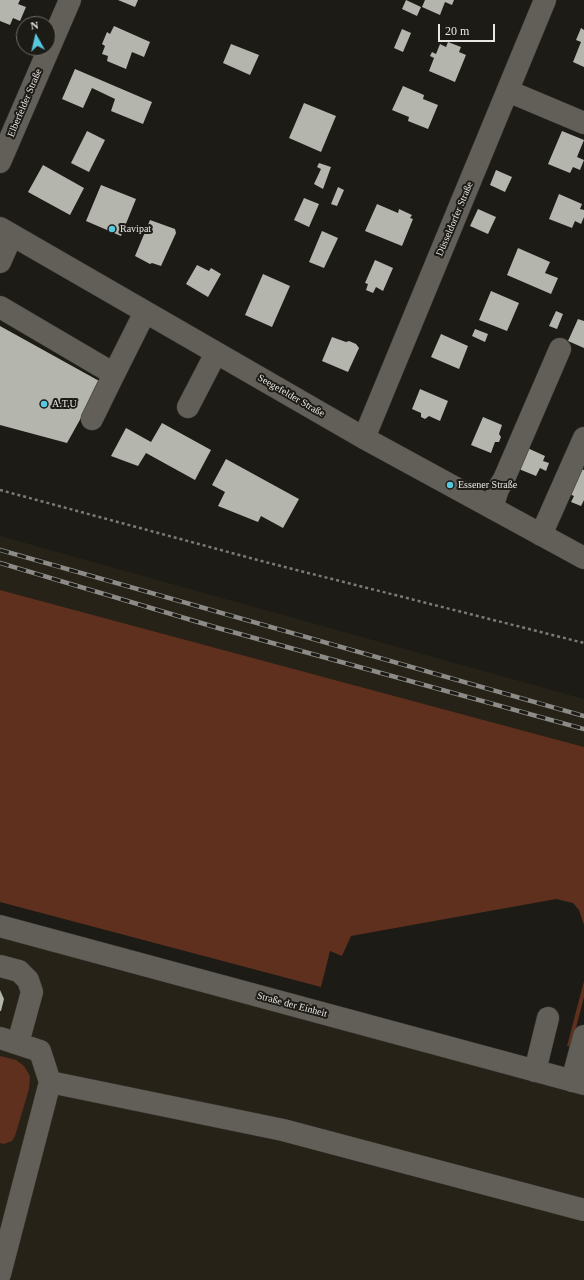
<!DOCTYPE html>
<meta charset="utf-8">
<style>
body{margin:0}
#map{position:relative;width:584px;height:1280px;overflow:hidden;background:#1d1b16;font-family:"Times New Roman",serif}
canvas{display:block}
.north{position:absolute;left:16px;top:16px;width:40px;height:40px;box-sizing:border-box;background:#1d1b16;border:1px solid #6f6d68;border-radius:50%;rotate:352deg;font-size:11px;font-weight:700;line-height:16px;text-align:center;color:#e9e7e4}
.north::after{content:'';display:block;margin:auto;width:14px;height:18px;background:#56c9e1;clip-path:polygon(50% 0,100% 100%,50% 72%,0 100%)}
.scale{position:absolute;left:438px;top:24px;width:57px;height:18px;box-sizing:border-box;border:2px solid #e9e7e4;border-top:0;padding-left:5px;font-size:12px;line-height:14px;white-space:nowrap;color:#e9e7e4;-webkit-text-stroke:3px #1d1b16;paint-order:stroke}
</style>
<div id="map">
<canvas width="584" height="1280"></canvas>
<div class="north">N</div>
<div class="scale">20 m</div>
</div>
<script>
const context = document.querySelector('canvas').getContext('2d');
context.lineJoin = 'round';
function paint(path, color) { context.fillStyle = color; context.fill(path, 'evenodd'); }
const poly = rows => new Path2D(rows.map(r => 'M' + r).join(''));
function trace(path, color, width, dash) { context.strokeStyle = color; context.lineWidth = width; context.lineCap = dash ? 'butt' : 'round'; context.setLineDash(dash || []); context.stroke(path); }
function write(font, color, halo, rows, align = 'center') {
  context.font = font + ' "Times New Roman",serif'; context.lineWidth = 4; context.setLineDash([]); context.textBaseline = 'middle'; context.strokeStyle = halo; context.fillStyle = color; for (const [text, x, y, turn = 0] of rows) {
    context.save(); context.translate(x, y); context.rotate((+turn || 0) * Math.PI / 180); context.textAlign = isNaN(turn) ? turn : align; if (halo) context.strokeText(text, 0, 0); context.fillText(text, 0, 0); context.restore();
  }
}
paint(poly([
 [0,536,584,699,584,747,0,590],
 [0,938,584,1095,584,1280,0,1280]
]), '#262217');
paint(poly([
 [0,590,584,747,584,925,579,910,573,903,556,899,351,936,342,956,330,951,321,987,0,902],
 [584,981,584,997,571,1047,567,1046],
 [0,1056,16,1060,24,1066,30,1076,29,1089,15,1136,12,1141,4,1144,0,1143]
]), '#60301e');
paint(poly([
 [0,0,20,0,18,4,26,7,20,21,13,18,10,25,0,21],
 [118,0,138,0,135,7],
 [406,0,421,7,417,16,402,9],
 [425,0,454,0,452,5,445,2,440,15,422,7],
 [114,26,150,42,144,57,132,52,126,69,107,61,108,56,102,54,105,46,102,44,107,32,110,34],
 [581,28,584,30,584,67,573,62,581,42,576,40],
 [402,29,411,33,403,52,394,48],
 [448,42,461,47,459,52,466,55,455,82,429,71,434,58,430,56,432,52,436,54,440,44,446,47],
 [231,44,259,55,250,75,223,63],
 [75,69,152,102,143,124,111,111,115,99,92,88,83,108,62,99],
 [403,86,424,95,423,99,438,105,428,129,408,121,409,117,392,110],
 [304,103,336,116,321,152,289,138],
 [87,131,105,140,89,172,71,163],
 [562,131,584,140,577,157,584,160,580,170,573,167,570,173,548,164],
 [319,163,331,167,323,189,314,184,321,169,317,167],
 [43,165,84,188,70,215,28,192],
 [496,170,512,177,505,192,490,185],
 [101,185,136,199,121,236,86,221],
 [338,187,344,190,337,206,331,204],
 [559,194,582,204,580,209,584,210,584,217,581,224,575,221,572,228,549,219],
 [304,198,319,204,309,227,294,220],
 [377,204,398,213,399,209,412,215,410,218,413,219,402,246,365,231],
 [478,209,496,217,488,234,470,226],
 [150,220,175,229,176,233,161,266,152,263,150,264,135,256],
 [322,231,338,238,324,268,309,262],
 [518,248,550,262,545,273,558,278,551,294,507,275],
 [375,260,393,268,383,291,376,287,373,293,366,290,368,284,365,283],
 [197,265,209,271,211,268,221,274,208,297,186,284],
 [263,274,290,286,272,327,245,315],
 [491,291,519,303,507,331,479,320],
 [556,311,563,314,557,329,549,326],
 [578,319,584,321,584,348,568,341],
 [0,326,101,382,67,443,0,425],
 [475,329,488,334,485,342,472,336],
 [441,334,468,346,459,369,431,357],
 [332,337,346,342,349,341,356,344,359,348,348,372,322,361],
 [420,389,448,401,440,421,429,416,425,419,421,417,421,413,412,409],
 [483,417,502,425,499,434,501,437,499,442,495,442,491,453,471,445],
 [162,423,211,450,195,480,146,453,138,466,111,456,126,428,151,442],
 [523,446,545,456,543,461,549,463,546,471,540,468,536,476,514,467],
 [226,459,299,499,283,528,261,516,258,522,218,506,225,492,212,485],
 [577,467,584,470,584,500,581,506,571,502,574,496,567,493],
 [0,990,4,999,1,1011,0,1011]
]), '#b4b6ae');
const minor = poly([
 [508,91,584,123],
 [0,162,70,0],
 [0,228,364,438,584,558],
 [0,262,12,235],
 [0,307,114,374,145,312],
 [188,407,216,353],
 [92,419,114,374],
 [364,438,545,0],
 [492,508,498,489,504,479,560,349],
 [541,535,584,438],
 [0,926,584,1084],
 [0,966,19,971,28,980,32,992,18,1043],
 [0,1038,40,1051,50,1082],
 [535,1071,548,1018],
 [572,1081,584,1036],
 [0,1274,50,1082,283,1130,584,1210]
]);
trace(minor, '#3a3834', 23);
trace(poly([
 [0,490,265,562,584,643]
]), '#7c7a76', 2.5, [3, 3]);
trace(minor, '#615f58', 22);
const rail = poly([
 [0,550,584,716],
 [0,563,218,628,584,729]
]);
trace(rail, '#8d8b87', 4.5);
trace(rail, '#1d1b16', 3, [9]);
for (const [x, y, r, color] of [
 [112,229,4,"#56c9e1"],
 [44,404,4,"#56c9e1"],
 [450,485,4,"#56c9e1"]
]) { const dot = new Path2D(); dot.arc(x, y, r, 0, 2 * Math.PI); context.fillStyle = color; context.fill(dot); trace(dot, '#1d1b16', 1.5); }
write('10px', '#e9e7e4', '#1d1b16', [
 ["Elberfelder Straße",25,103,-67],
 ["Düsseldorfer Straße",455,219,-67],
 ["Seegefelder Straße",291,396,30],
 ["Straße der Einheit",292,1005,15]
]);
write('10px', '#e9e7e4', '#1d1b16', [
 ["Ravipat",120,229],
 ["A.T.U",52,404],
 ["Essener Straße",458,485]
], 'left');
</script>
